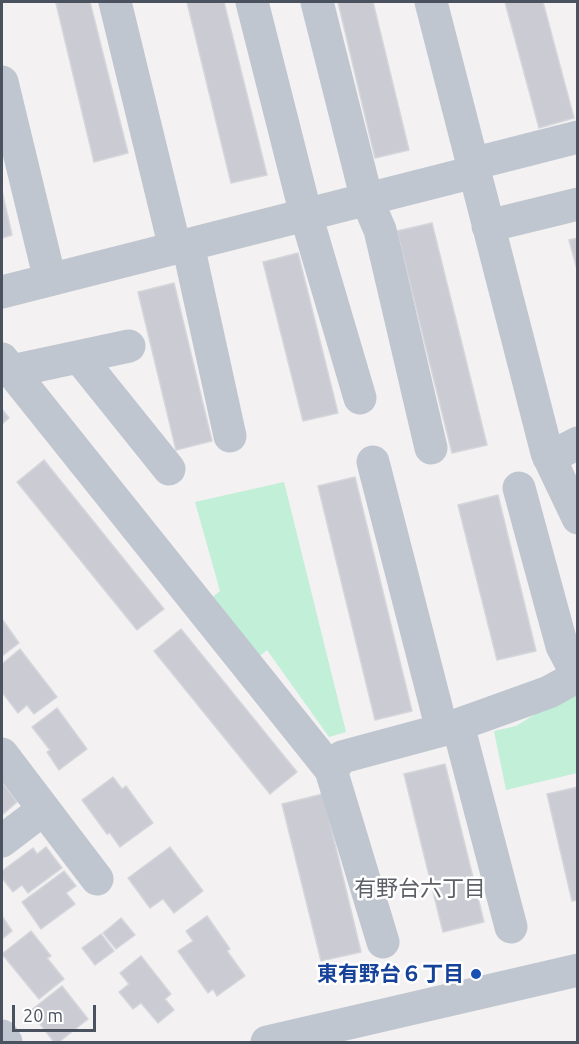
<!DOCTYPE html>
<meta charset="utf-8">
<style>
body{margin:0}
#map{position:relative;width:579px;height:1044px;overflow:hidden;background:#f3f1f1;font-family:Ubuntu,sans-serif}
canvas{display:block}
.frame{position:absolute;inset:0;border:3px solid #49525e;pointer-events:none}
.scale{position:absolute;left:12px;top:1005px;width:84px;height:27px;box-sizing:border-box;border:3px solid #49525e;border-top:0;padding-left:8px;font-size:18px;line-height:21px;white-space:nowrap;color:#49525e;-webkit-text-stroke:4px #fff;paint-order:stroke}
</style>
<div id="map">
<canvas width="579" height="1044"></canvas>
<div class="frame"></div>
<div class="scale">20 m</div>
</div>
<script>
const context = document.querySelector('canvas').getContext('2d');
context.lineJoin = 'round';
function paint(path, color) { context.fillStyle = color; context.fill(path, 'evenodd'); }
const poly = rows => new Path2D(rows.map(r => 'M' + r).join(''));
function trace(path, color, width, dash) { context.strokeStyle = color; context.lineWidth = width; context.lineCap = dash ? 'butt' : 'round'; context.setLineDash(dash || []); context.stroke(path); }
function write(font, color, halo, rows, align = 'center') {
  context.font = font + ' Ubuntu,"Noto Sans JP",sans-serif'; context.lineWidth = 5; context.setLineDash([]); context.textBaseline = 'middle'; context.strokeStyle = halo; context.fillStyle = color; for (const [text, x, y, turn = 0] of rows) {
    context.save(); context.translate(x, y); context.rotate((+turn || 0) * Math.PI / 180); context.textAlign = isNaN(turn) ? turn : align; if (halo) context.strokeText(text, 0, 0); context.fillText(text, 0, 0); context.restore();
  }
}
paint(poly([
 [284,482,346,732,329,737,267,650,250,664,204,604,220,591,195,502],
 [577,688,577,773,506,790,494,731,516,726]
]), '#c1efd8');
const building = poly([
 [61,2,90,2,128,153,94,162,56,3,61,2],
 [187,2,224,2,267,175,231,183,187,2],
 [338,2,373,2,409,150,375,158,338,2],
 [505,2,543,2,574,118,539,128,505,2],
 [2,191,12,235,2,238,2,191],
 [432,223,487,445,452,453,397,231,432,223],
 [578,238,578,273,569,240,578,238],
 [298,253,338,413,303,421,263,262,298,253],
 [174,283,212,441,176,450,138,292,174,283],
 [2,409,9,418,2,424,2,409],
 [44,460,164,609,137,630,17,482,44,460],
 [355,477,412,711,375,720,318,486,355,477],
 [498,495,536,651,497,660,458,505,498,495],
 [2,619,19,643,2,656,2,619],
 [181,629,297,772,270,794,154,651,181,629],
 [20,649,57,697,34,714,27,705,18,713,2,692,2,664,20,649],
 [57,708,87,749,59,770,47,752,50,750,32,727,57,708],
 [445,764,484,922,443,932,404,774,445,764],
 [113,777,122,789,126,786,153,823,120,847,110,833,107,834,82,800,113,777],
 [2,782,17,802,2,815,2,782],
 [578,787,578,900,572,901,547,794,578,787],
 [323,794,361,952,321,961,282,804,323,794],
 [46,847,62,868,28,893,22,885,13,892,2,878,2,871,33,848,37,854,46,847],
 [170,847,203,891,174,913,163,899,150,908,128,878,170,847],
 [64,871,76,886,66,893,75,904,41,929,22,902,64,871],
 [2,916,12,931,2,939,2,916],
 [207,916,230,949,227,951,245,976,217,996,213,989,208,993,178,951,193,941,186,931,207,916],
 [121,918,135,935,116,949,103,933,121,918],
 [31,931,51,956,47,958,64,979,39,999,2,954,31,931],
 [101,934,114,951,95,965,82,948,101,934],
 [141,956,171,994,165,999,174,1010,158,1023,141,1003,133,1009,119,992,129,984,120,973,141,956],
 [62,986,88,1019,59,1042,54,1042,30,1011,62,986]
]);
paint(building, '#cbccd3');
trace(building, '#d5d6dc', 1.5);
trace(poly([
 [115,2,175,248],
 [252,2,306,215,360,398],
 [317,2,367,200,380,230,431,448],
 [431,2,547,453,578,518],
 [2,82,50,280],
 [472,164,578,137],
 [488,226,578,204],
 [188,245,230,436],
 [2,292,474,172],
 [79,357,169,469],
 [2,359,331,770,383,942],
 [12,371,129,346],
 [549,458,578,443],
 [373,462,442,730],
 [519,488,562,646,578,676],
 [458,725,511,927],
 [2,754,97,879],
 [331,770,342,757,446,729,549,692,578,676],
 [2,841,44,809],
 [2,1036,6,1042],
 [267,1042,578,970]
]), '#bfc6cf', 33);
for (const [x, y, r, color] of [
 [476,974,6,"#1a4fb4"]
]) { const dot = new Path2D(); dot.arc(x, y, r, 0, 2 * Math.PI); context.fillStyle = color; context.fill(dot); trace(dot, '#fff', 2); }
write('bold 21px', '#164399', '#fff', [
 ["東有野台６丁目",464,974]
], 'right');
write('22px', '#5d6066', '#fff', [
 ["有野台六丁目",420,889]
]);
</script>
